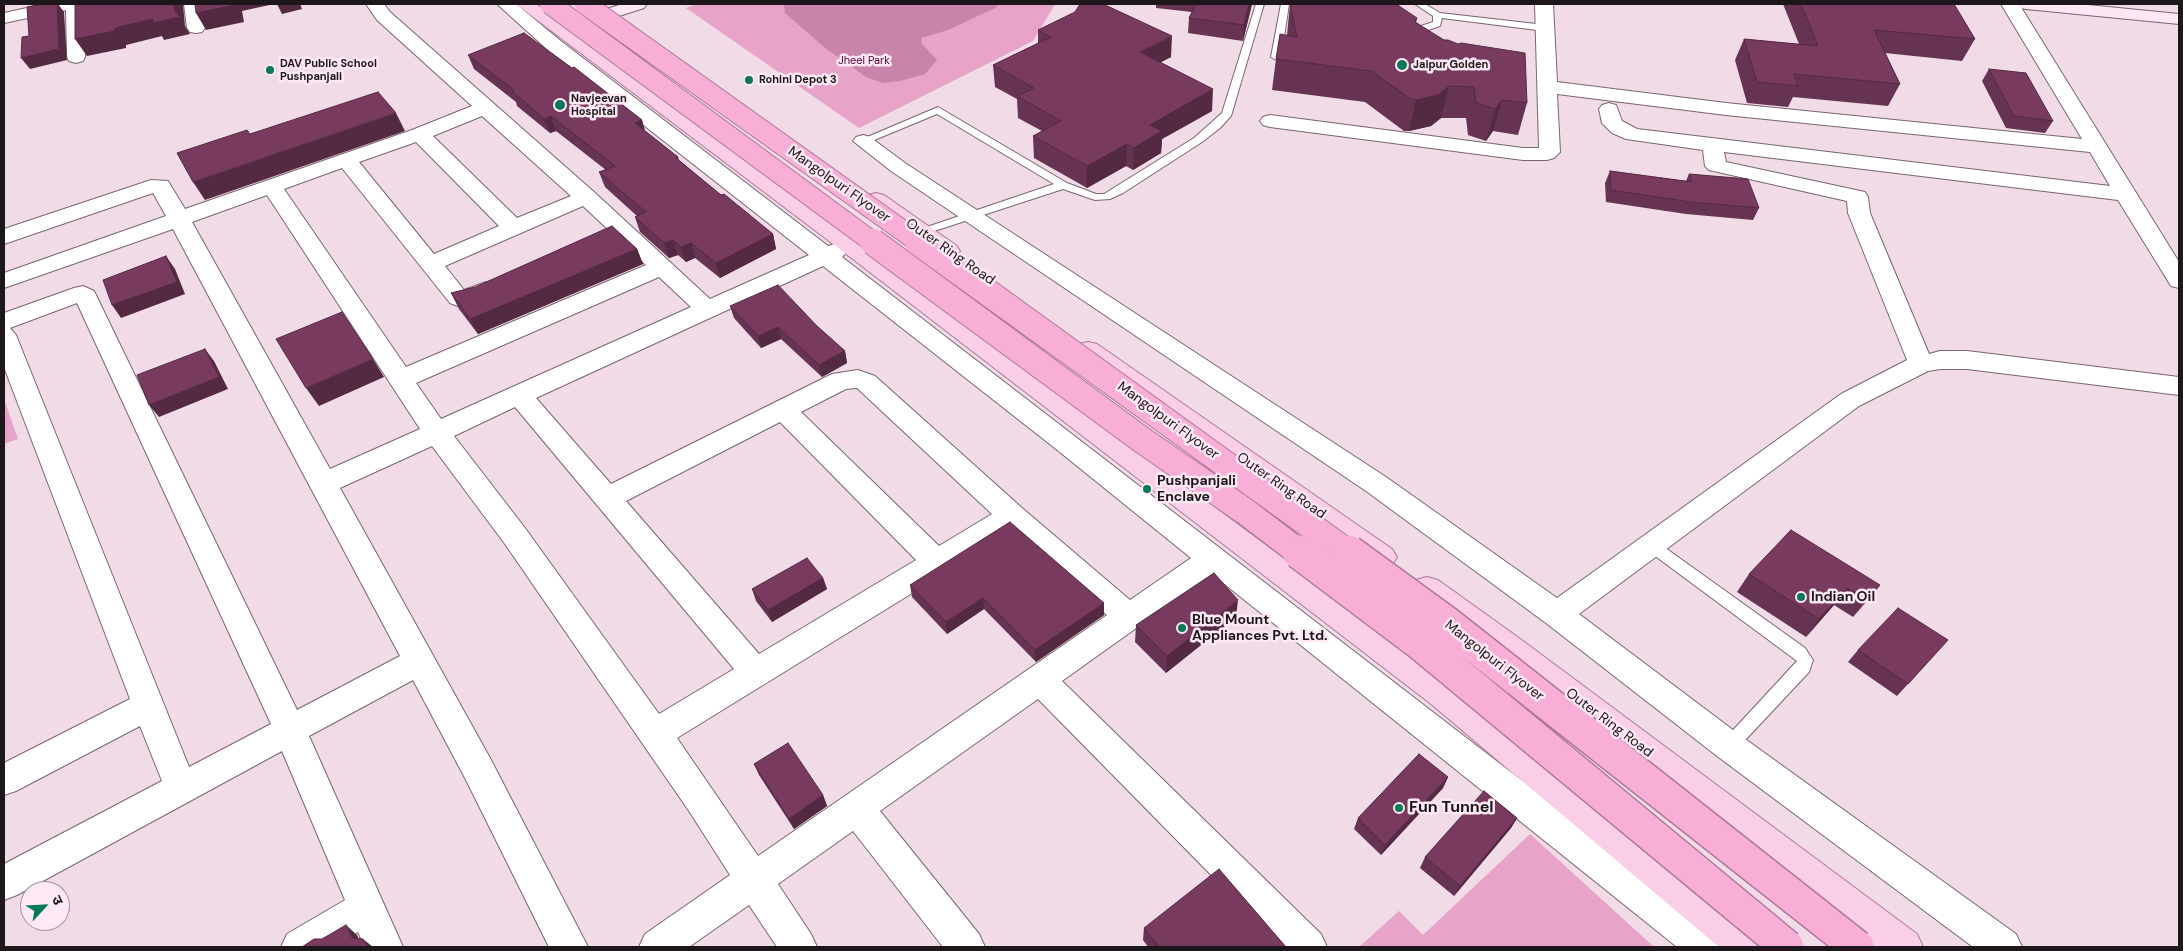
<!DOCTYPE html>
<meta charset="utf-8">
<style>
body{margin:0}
#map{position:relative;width:2183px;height:951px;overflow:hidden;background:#f0dbe6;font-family:"DM Sans","Noto Sans Devanagari",sans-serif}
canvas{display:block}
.frame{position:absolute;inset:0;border:5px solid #1d161a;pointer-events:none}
.north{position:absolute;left:20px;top:881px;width:50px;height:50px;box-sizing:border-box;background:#fde8f3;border:1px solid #a3949c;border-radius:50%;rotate:65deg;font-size:14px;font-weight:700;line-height:20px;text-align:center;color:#1d161a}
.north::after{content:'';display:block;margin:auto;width:18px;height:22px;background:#007a58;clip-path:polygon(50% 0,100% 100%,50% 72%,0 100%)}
</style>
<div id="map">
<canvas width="2183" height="951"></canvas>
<div class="frame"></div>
<div class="north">उ</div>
</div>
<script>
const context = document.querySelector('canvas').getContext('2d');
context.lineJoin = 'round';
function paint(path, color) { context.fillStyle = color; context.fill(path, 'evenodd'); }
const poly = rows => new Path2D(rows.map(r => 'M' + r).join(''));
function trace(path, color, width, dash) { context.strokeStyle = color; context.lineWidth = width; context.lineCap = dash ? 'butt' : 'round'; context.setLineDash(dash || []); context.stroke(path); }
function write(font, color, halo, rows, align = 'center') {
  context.font = font + ' "DM Sans",sans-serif'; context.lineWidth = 5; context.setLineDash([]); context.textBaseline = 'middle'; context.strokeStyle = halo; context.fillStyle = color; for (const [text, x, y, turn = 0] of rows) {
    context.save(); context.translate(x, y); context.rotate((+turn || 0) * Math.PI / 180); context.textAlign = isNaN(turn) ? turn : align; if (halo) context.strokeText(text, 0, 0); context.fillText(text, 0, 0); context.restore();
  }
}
paint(poly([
 [696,4,1055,4,1033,41,859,128,686,8],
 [4,399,18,439,4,444],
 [1530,834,1654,947,1359,947,1399,911,1423,935]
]), '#e7a3c8');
paint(poly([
 [784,4,999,4,995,8,948,30,921,38,922,44,937,60,925,74,900,81,883,83,866,77,825,48,785,13]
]), '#c884aa');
const lane = poly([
 [1256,4,1264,4,1231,116,1220,128,1202,142,1123,193,1110,199,1095,200,1063,189,922,235,916,232,918,230,1054,184,937,114,867,143,859,143,858,141,938,107,1067,183,1096,194,1104,194,1194,138,1222,113,1256,4],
 [1281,4,1289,4,1281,57,1276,60,1271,57,1281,4],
 [1391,4,1399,4,1394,12,1399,24,1421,26,1433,22,1433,16,1415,4,1425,4,1440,13,1545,25,1550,28,1545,31,1442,18,1440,26,1422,32,1396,29,1391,26,1385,12,1391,4],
 [1652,540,1657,542,1805,648,1813,660,1809,672,1735,751,1729,753,1723,751,1721,746,1723,741,1797,661,1647,550,1645,546,1647,542,1652,540]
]);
const street = poly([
 [45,4,84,4,85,57,83,61,76,63,69,61,67,57,66,10,4,23,4,13,45,4],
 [184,4,202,4,205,28,202,32,196,33,190,32,187,28,184,4],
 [366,4,384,4,390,12,594,192,710,299,809,255,548,50,497,4,516,4,562,42,828,246,838,243,846,245,849,250,842,257,1686,907,1718,934,1724,947,1677,947,1212,574,1062,681,1321,934,1327,947,1282,947,1038,699,880,811,979,934,985,947,943,947,853,831,778,884,811,934,817,947,777,947,749,905,689,947,639,947,645,934,730,875,689,811,505,544,432,446,340,488,490,758,588,947,549,947,466,780,413,680,309,736,403,947,365,947,358,932,333,947,281,947,287,934,345,900,282,751,17,895,4,900,4,864,162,781,140,726,16,791,4,795,4,763,130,699,4,367,4,313,74,288,83,286,94,291,297,710,400,656,173,229,4,288,4,273,166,216,153,193,4,244,4,229,151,180,168,181,185,209,412,130,472,106,377,20,366,4],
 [482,116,571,196,517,218,433,136,482,116],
 [416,142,499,226,434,254,359,162,416,142],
 [342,168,450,303,458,306,473,303,494,295,498,290,494,285,486,282,464,290,445,266,583,206,646,265,406,367,284,189,342,168],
 [267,195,420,429,330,469,192,222,267,195],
 [823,266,1056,449,1191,558,1130,600,1022,508,875,376,858,370,832,374,611,484,536,398,823,266],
 [659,277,691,307,441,419,416,383,659,277],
 [77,303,271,724,189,767,16,335,10,328,77,303],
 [856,388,857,388,992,514,939,546,801,412,846,389,856,388],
 [515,407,734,669,659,714,525,528,454,436,515,407],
 [780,422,916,560,759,654,626,501,780,422],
 [1010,531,1107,615,758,856,677,738,948,571,1010,531],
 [1535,4,1553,4,1557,82,1726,103,2082,139,2001,4,2019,4,2179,262,2179,288,2171,286,2118,200,1724,152,1726,162,1865,192,1868,197,1870,213,1929,354,1940,351,1967,351,2179,377,2179,395,1967,369,1940,369,1928,371,1859,406,1579,614,1741,736,2016,934,2022,947,1973,947,1717,756,1546,623,1366,491,891,171,853,141,856,137,863,135,870,137,905,163,1386,477,1557,598,1841,394,1907,360,1848,213,1847,201,1709,170,1705,166,1703,150,1626,139,1612,133,1602,123,1599,109,1602,105,1609,103,1616,105,1622,121,1637,129,2110,186,2090,152,1726,115,1557,94,1560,152,1554,158,1547,160,1523,160,1270,127,1263,125,1260,121,1263,117,1270,115,1523,148,1539,148,1535,4]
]);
const secondary = poly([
 [622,4,647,4,644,8,613,18,607,17,604,13,607,9,622,4],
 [2017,4,2078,4,2179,14,2179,24,2026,9,2020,8,2017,4]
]);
const primary = poly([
 [516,4,536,4,1453,684,1760,934,1766,947,1719,947,1431,704,841,250,516,4],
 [876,193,884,195,957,246,960,251,957,256,949,258,941,256,868,205,865,200,868,195,876,193],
 [1088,342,1097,344,1392,549,1397,557,1392,565,1382,569,1372,565,1079,356,1076,350,1079,344,1088,342],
 [1427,577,1438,580,1519,638,1917,934,1923,947,1874,947,1497,656,1416,598,1412,589,1416,580,1427,577]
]);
trace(lane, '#786670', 2);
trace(street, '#786670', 2);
trace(secondary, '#786670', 2);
trace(primary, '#ab7995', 2);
paint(lane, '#fff');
paint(street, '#fff');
paint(secondary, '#fde7f3');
paint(primary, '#fbcee7');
const highwayBridgeFar2 = poly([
 [550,4,874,243],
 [585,4,920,243]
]);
const highwayBridgeFar1 = poly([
 [873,242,1142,440,1246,512,1301,554],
 [918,242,1350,554]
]);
const highwayBridge = poly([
 [1299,552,1421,644,1787,947],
 [1349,552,1445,622,1857,947]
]);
trace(highwayBridgeFar2, '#ab7995', 22, []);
trace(highwayBridgeFar1, '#ab7995', 28, []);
trace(highwayBridge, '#ab7995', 36, []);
trace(highwayBridgeFar2, '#f8aed7', 20);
trace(highwayBridgeFar1, '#f8aed7', 26);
trace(highwayBridge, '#f8aed7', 33);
paint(poly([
 [1156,4,1252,4,1243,41,1188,33,1189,18,1192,12,1156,8],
 [1290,4,1417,18,1416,22,1527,103,1518,135,1493,131,1486,141,1468,135,1466,118,1441,118,1431,126,1409,131,1404,131,1365,102,1272,90,1276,59,1287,35],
 [1783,4,1954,4,1975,39,1962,61,1885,53,1900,84,1888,106,1793,97,1788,107,1747,103,1735,60,1744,39,1799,44],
 [1038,30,1171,57,1160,62,1212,111,1162,139,1161,153,1133,170,1126,166,1087,188,1034,158,1033,136,1042,131,1018,118,1017,99,995,87,993,65,1038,43],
 [468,55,642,120,645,131,678,157,679,160,721,195,773,234,776,249,720,278,695,258,686,262,678,255,669,258,640,232,635,217,637,216,605,187,599,172,606,170,556,131,550,133,517,106,516,102,474,69],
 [1989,69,2053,121,2045,133,2006,128,1982,81],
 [1610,171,1686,181,1689,174,1759,208,1753,220,1686,214,1606,202,1605,183],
 [637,249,643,264,478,334,459,309,451,293],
 [730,306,817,326,845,351,847,363,822,377,781,339,761,348,734,318],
 [1749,574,1880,585,1853,617,1834,605,1806,637,1737,592],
 [823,578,827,589,772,622,756,601,752,589],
 [910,585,1104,615,1036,662,984,609,947,634,912,597],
 [1236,617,1166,673,1135,642,1136,625],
 [1948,640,1897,696,1848,662,1858,650],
 [754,764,823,795,827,806,794,829,759,775],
 [1448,777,1443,788,1381,855,1354,829,1358,818],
 [1517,818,1511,828,1454,896,1420,868,1425,857],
 [1144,928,1286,947,1148,947,1143,940]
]), '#673352');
paint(poly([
 [57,4,58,4,64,12,67,60,30,69,21,58],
 [174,4,183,4,185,26,190,34,164,40,162,36,126,45,126,48,87,56,75,39,115,28],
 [235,4,274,4,242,11,244,22,206,30,196,13],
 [277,4,300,4,302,9,282,14],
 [1249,4,1252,4,1243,41,1244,25],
 [1172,36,1171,57,1139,74,1140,52],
 [1449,86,1441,118,1431,126,1409,131,1416,100],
 [1213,89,1212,111,1162,139,1161,153,1133,170,1134,148,1150,125],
 [1502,100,1493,131,1486,141,1495,109],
 [396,113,405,131,205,200,193,182],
 [551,116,556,131,550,133,544,119],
 [642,120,646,135,635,123],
 [1127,144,1126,166,1087,188,1087,166],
 [773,234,776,249,720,278,716,263],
 [673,240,678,255,669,258,664,243],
 [691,243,695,258,686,262,681,247],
 [637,249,643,264,478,334,470,319],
 [166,256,175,269,185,294,121,318,112,305],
 [778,327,781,339,761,348,758,336],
 [205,349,214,361,228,389,159,417,149,405],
 [845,351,847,363,822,377,819,365],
 [373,359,384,377,319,406,306,388],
 [823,578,827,589,772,622,768,610],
 [1880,585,1866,602,1853,617,1867,600],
 [1847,588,1834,605,1806,637,1819,619],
 [983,598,984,609,947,634,946,622],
 [1238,600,1236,617,1166,673,1167,656],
 [1104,603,1104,615,1036,662,1035,650],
 [1448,777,1443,788,1381,855,1385,845],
 [823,795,827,806,794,829,789,819],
 [1517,818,1511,828,1454,896,1460,886],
 [346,925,357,935,363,947,352,938],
 [363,939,373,947,367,947]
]), '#542942');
const building = poly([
 [43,4,57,4,59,49,21,58,22,37,29,36,27,7,43,4],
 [75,4,174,4,175,11,180,17,153,23,153,19,115,28,115,31,75,39,75,4],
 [195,4,235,4,235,5,196,13,195,4],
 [1080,4,1103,4,1172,36,1140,52,1213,89,1150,125,1162,131,1134,148,1127,144,1087,166,1033,136,1061,121,1017,96,1034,88,993,65,1051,37,1038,30,1075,12,1080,4],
 [1196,4,1249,4,1244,25,1189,18,1196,4],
 [1290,4,1396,4,1417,18,1415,22,1444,40,1448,40,1458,44,1461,43,1525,53,1527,103,1502,100,1495,109,1476,103,1474,87,1449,86,1438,95,1416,100,1411,99,1371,71,1276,59,1280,34,1297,37,1290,4],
 [1801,4,1954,4,1975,39,1874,30,1900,84,1794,74,1798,86,1757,82,1744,39,1818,46,1801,4],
 [524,33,572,68,574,67,642,120,635,123,678,157,676,158,721,195,724,194,773,234,716,263,691,243,681,247,673,240,664,243,635,217,646,212,599,172,615,166,551,116,544,119,512,91,514,90,468,55,524,33],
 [1989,69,2026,73,2053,121,2014,116,1989,69],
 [378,92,396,113,193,182,177,153,247,130,250,134,378,92],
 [1610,171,1692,182,1689,174,1748,179,1759,208,1691,202,1611,190,1610,171],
 [612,226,637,249,470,319,451,293,475,287,612,226],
 [166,256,177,282,112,305,103,280,166,256],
 [778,285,817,326,845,351,819,365,778,327,758,336,730,306,778,285],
 [342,312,373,359,306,388,276,339,342,312],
 [205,349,219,377,149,405,137,375,205,349],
 [1010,522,1104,603,1035,650,983,598,946,622,910,585,1010,522],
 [1791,530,1880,585,1867,600,1847,588,1819,619,1749,574,1791,530],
 [807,558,823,578,768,610,752,589,807,558],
 [1214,573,1238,600,1167,656,1136,625,1214,573],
 [1898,608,1948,640,1908,684,1858,650,1898,608],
 [788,743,823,795,789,819,754,764,788,743],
 [1419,754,1448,777,1385,845,1358,818,1419,754],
 [1484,791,1517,818,1460,886,1425,857,1484,791],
 [1219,869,1286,947,1159,947,1144,928,1219,869],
 [346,925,352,938,363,939,367,947,302,947,314,939,322,939,346,925]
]);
paint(building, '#783b5f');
trace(building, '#542942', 1);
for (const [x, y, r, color] of [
 [1402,65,6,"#007a58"],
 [270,70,5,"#007a58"],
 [749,80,5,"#007a58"],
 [560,105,6,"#007a58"],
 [1147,489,5,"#007a58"],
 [1801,597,5,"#007a58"],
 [1182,628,5,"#007a58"],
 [1399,808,5,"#007a58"]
]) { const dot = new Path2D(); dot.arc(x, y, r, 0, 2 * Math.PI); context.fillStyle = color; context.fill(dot); trace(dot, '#fde8f3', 2); }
write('11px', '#58043e', '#fde8f3', [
 ["Jheel Park",864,61]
]);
write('bold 11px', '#1d161a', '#fde8f3', [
 ["DAV Public School",280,64],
 ["Pushpanjali",280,77],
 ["Jaipur Golden",1413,65],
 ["Rohini Depot 3",759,80],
 ["Navjeevan",571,99],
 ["Hospital",571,112]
], 'left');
write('14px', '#1d161a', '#fde8f3', [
 ["Mangolpuri Flyover",839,185,35],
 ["Outer Ring Road",950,252,35],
 ["Mangolpuri Flyover",1168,421,36],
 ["Outer Ring Road",1281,486,35],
 ["Mangolpuri Flyover",1494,661,38],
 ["Outer Ring Road",1609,723,37]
]);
write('bold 14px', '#1d161a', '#fde8f3', [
 ["Pushpanjali",1157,481],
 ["Enclave",1157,497],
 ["Indian Oil",1811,597],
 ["Blue Mount",1192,620],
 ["Appliances Pvt. Ltd.",1192,636]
], 'left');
write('bold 16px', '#1d161a', '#fde8f3', [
 ["Fun Tunnel",1409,808]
], 'left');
</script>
